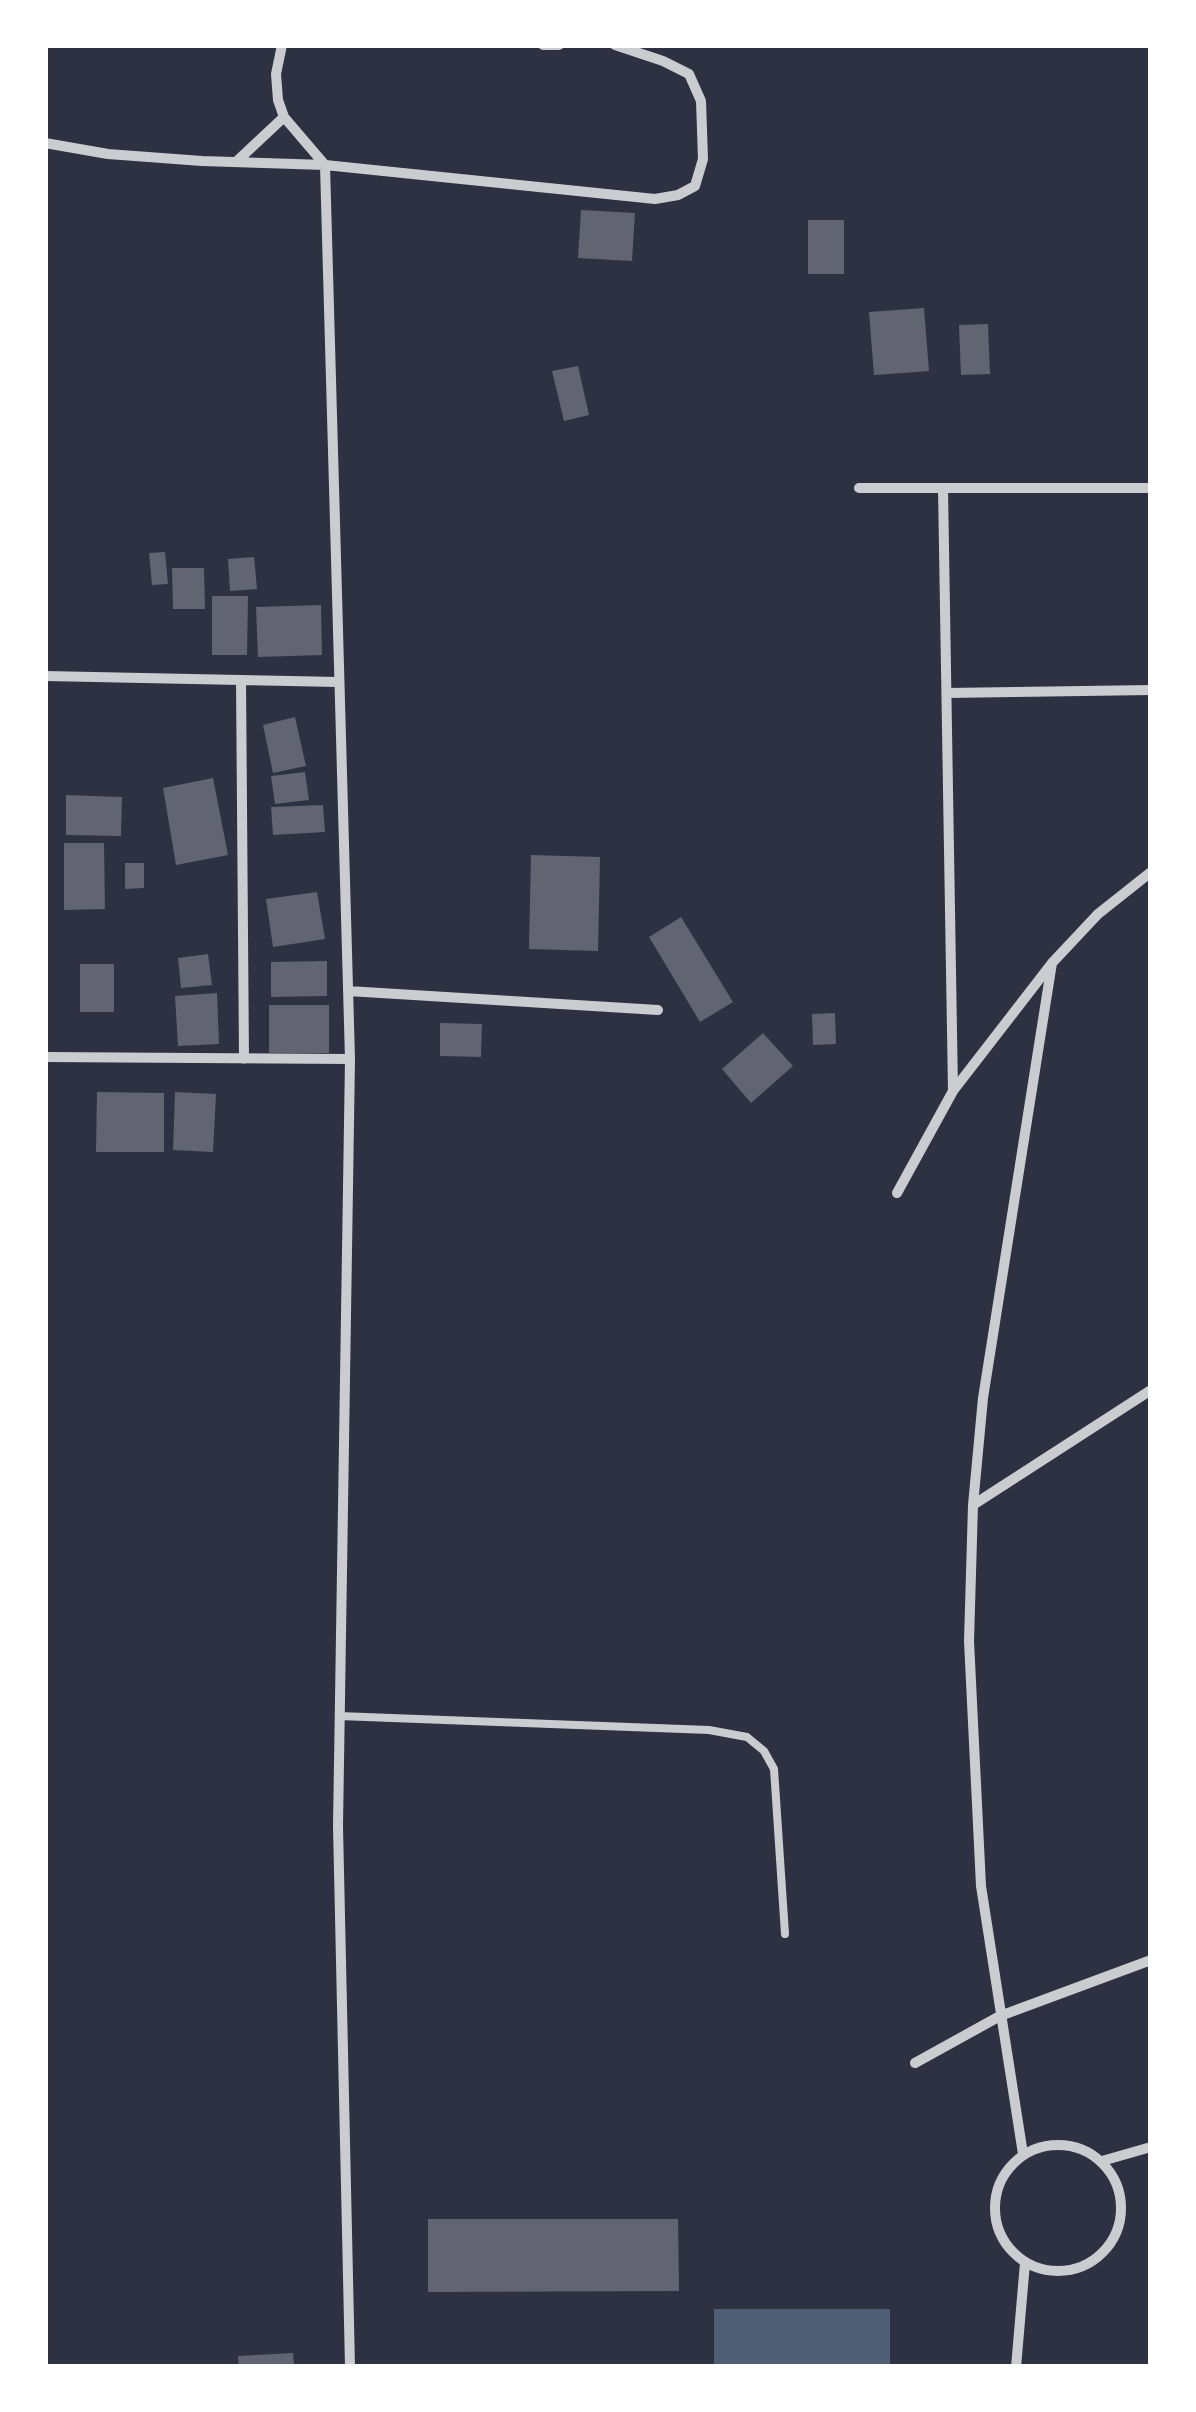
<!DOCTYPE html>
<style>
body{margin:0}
#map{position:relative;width:1196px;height:2412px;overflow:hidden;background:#2d3142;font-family:"Golos Text",sans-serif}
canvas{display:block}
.frame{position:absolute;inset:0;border:48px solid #fff;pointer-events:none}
</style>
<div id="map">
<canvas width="1196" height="2412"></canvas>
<div class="frame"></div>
</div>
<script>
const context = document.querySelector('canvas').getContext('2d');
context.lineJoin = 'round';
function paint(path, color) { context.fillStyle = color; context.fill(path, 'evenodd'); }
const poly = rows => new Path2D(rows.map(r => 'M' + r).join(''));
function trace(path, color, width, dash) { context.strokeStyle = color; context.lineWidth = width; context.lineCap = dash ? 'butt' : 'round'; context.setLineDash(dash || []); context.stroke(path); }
paint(poly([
 [714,2309,890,2309,890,2367,714,2367]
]), '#4f5d75');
paint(poly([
 [581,210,635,213,632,261,578,258],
 [808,220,844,220,844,274,808,274],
 [924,308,929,371,874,375,869,312],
 [988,324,990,374,961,375,959,325],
 [578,366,589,415,564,421,552,371],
 [165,552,168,584,152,585,149,553],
 [254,557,257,589,230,591,228,559],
 [172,568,204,568,205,609,173,609],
 [212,596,248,596,247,655,212,655],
 [321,605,322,655,258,657,256,607],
 [295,717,306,766,273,773,263,725],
 [305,772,309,800,275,804,271,776],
 [213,778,228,855,176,865,163,788],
 [66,795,122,797,121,836,66,835],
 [323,805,325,832,273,835,271,807],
 [64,843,104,843,105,909,64,910],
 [531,855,600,857,598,951,529,949],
 [125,863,144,863,144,888,125,889],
 [317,892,325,939,273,947,266,899],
 [681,917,733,1002,700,1022,649,937],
 [208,954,212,985,181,988,178,958],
 [327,961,327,996,271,997,271,962],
 [80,964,114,964,114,1012,80,1012],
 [217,993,219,1044,178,1046,175,996],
 [269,1005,329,1005,329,1053,269,1053],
 [835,1013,836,1044,813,1045,812,1014],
 [440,1023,482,1024,481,1057,440,1056],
 [763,1033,793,1066,751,1103,722,1069],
 [97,1092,164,1093,164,1152,96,1152],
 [175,1092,216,1094,213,1152,173,1150],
 [428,2219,678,2219,679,2291,428,2292],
 [293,2353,294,2367,239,2367,238,2356]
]), '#626471');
trace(poly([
 [339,1716,709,1730,747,1737,764,1751,774,1769,785,1934]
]), '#caccd0', 8);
trace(poly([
 [282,45,276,74,278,100,284,117,325,165,350,1059,338,1826,350,2367],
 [543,45,559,45],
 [45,143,108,154,202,161,325,165,655,199,678,195,695,186,703,159,701,101,689,74,663,61,615,45],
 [236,162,284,117],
 [859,488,1151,488],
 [943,488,953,1091],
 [45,676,338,682],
 [241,680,244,1059],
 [947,693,1151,690],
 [348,991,658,1010],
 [45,1057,350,1059],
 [897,1193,953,1091,1052,963,1098,914,1151,872],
 [973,1505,1151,1390],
 [915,2063,1000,2016,1151,1960],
 '995 2208a63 63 0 1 1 126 0a63 63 0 1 1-126 0Z',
 [1023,2154,981,1886,969,1641,973,1505,983,1398,1052,963],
 [1102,2161,1151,2147],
 [1016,2367,1025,2263]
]), '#caccd0', 10);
</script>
